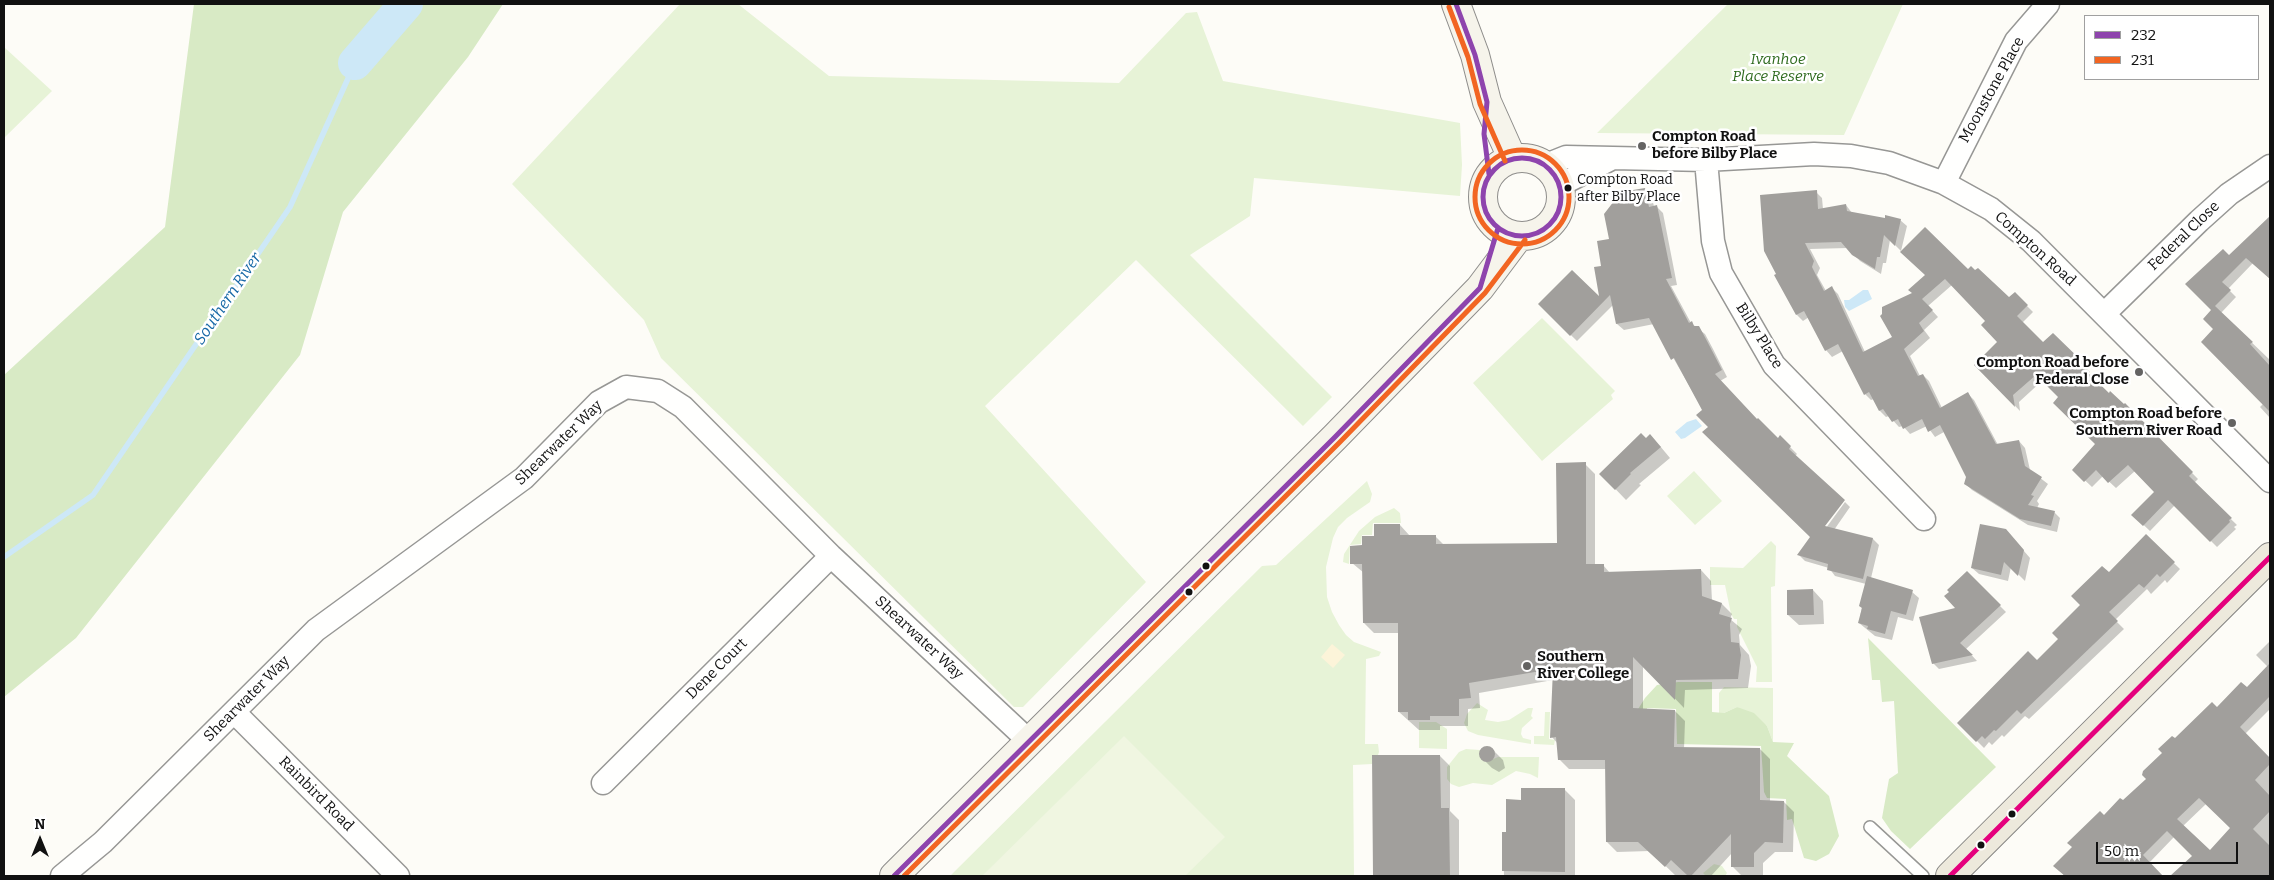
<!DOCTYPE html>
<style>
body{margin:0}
#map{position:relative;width:2274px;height:880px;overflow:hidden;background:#fdfcf7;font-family:Bitter,serif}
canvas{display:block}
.frame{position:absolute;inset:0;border:5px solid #111;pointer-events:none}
.legend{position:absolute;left:2084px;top:15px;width:175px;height:65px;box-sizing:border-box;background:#fff;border:1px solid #a0a0a0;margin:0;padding:6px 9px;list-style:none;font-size:15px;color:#111}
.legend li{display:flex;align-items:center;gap:10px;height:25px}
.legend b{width:25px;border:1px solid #a0a0a0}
.north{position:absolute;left:15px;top:815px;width:50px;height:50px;-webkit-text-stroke:4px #fff;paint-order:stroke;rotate:0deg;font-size:14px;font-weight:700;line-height:20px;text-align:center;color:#111}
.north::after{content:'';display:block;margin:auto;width:18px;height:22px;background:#111;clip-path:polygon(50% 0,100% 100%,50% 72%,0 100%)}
.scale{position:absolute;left:2096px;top:842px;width:142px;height:22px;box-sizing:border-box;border:2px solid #111;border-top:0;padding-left:6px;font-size:15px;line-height:18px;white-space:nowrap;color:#111;-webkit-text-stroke:4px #fff;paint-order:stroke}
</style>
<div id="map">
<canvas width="2274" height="880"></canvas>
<div class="frame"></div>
<ul class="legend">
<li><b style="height:6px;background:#8e44ad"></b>232</li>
<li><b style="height:6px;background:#f26522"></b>231</li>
</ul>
<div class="north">N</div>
<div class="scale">50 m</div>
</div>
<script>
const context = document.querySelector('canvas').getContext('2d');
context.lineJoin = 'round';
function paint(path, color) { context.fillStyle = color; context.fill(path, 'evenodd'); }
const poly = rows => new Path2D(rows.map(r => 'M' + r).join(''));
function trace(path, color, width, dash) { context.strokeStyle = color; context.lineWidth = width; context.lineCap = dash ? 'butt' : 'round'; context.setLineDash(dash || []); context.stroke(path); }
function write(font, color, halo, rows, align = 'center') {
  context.font = font + ' Bitter,serif'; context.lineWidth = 5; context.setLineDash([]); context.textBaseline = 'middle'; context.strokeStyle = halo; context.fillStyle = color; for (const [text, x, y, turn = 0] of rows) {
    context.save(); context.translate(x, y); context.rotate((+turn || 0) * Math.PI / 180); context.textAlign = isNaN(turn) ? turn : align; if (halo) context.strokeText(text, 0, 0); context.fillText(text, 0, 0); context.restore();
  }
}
paint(poly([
 [680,4,738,4,829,76,1119,83,1186,13,1197,12,1223,81,1460,123,1462,165,1460,196,1254,178,1250,216,1190,255,1332,397,1303,426,1136,260,985,406,1146,582,1023,707,1014,707,661,358,644,320,512,184],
 [1728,4,1903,4,1844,135,1597,133],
 [4,47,52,91,4,138],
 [1542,318,1615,391,1611,395,1613,399,1542,461,1473,383],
 [1694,471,1722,501,1695,525,1667,496],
 [1367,481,1372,494,1370,502,1347,518,1338,527,1333,538,1326,567,1327,597,1332,612,1339,625,1346,635,1354,642,1381,652,1379,656,1366,659,1365,744,1378,744,1379,752,1378,755,1372,755,1372,764,1353,765,1354,876,950,876,1262,566,1276,565],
 [1394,508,1400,513,1401,523,1373,523,1372,535,1362,535,1361,544,1350,545,1349,564,1343,562,1344,554,1359,531,1375,517],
 [1771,541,1776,546,1775,586,1771,587,1772,682,1756,682,1757,667,1737,627,1737,619,1734,619,1731,614,1725,585,1710,585,1710,567,1743,568],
 [1724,687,1773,688,1773,742,1767,726,1737,707,1724,713,1719,713,1719,693],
 [1477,703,1488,710,1485,720,1498,722,1509,720,1528,708,1533,708,1531,716,1533,718,1522,728,1521,734,1523,738,1531,740,1531,744,1478,735,1468,731,1464,723,1467,714],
 [1545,712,1550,712,1549,739,1555,740,1554,745,1534,744,1534,736,1544,736],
 [1419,722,1436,722,1447,729,1447,749,1419,748],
 [1466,749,1480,750,1480,758,1486,762,1498,757,1539,757,1538,778,1530,774,1516,771,1492,785,1473,783,1459,787,1451,784,1447,779,1447,767,1459,752],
 [1714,864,1722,866,1727,873,1725,876,1706,876,1703,873]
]), '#e7f3d7');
paint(poly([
 [194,4,503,4,468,57,343,212,300,355,76,638,4,697,4,375,165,227],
 [1868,638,1996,767,1910,849,1891,831,1882,818,1889,779,1898,773,1894,701,1882,702,1880,680,1872,680],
 [1678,682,1712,682,1712,712,1724,713,1737,707,1754,713,1767,726,1773,742,1794,743,1787,756,1829,796,1839,836,1829,854,1816,861,1804,858,1792,819,1787,820,1786,799,1767,798,1764,792,1761,746,1677,744,1676,709,1647,708,1645,745,1635,714,1645,698,1657,685]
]), '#d8eac5');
paint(poly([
 [1332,644,1345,655,1333,668,1321,657]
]), '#fcf4d9');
paint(poly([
 [1124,736,1225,837,1185,876,982,876]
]), '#f0f6e1');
paint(poly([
 [1863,290,1868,290,1872,299,1849,311,1845,307,1844,300,1849,300],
 [1696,419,1702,426,1685,438,1681,439,1675,432,1687,422]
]), '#cde8f7');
paint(poly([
 [1645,189,1652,196,1654,207,1657,207,1663,213,1677,285,1671,286,1691,323,1705,334,1713,349,1727,377,1720,381,1757,420,1778,439,1780,437,1797,454,1795,456,1821,531,1823,532,1845,502,1850,507,1834,530,1873,539,1879,545,1871,578,1912,592,1919,598,1913,621,1898,617,1892,640,1875,636,1859,623,1866,584,1835,576,1829,568,1805,561,1799,555,1811,537,1709,427,1703,410,1654,324,1624,330,1617,324,1613,305,1577,341,1539,304,1600,300,1602,267,1610,240],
 [1816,192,1822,198,1823,209,1846,205,1852,213,1885,220,1900,220,1907,226,1901,251,1890,240,1886,263,1883,263,1881,274,1860,261,1848,248,1810,249,1820,268,1817,275,1826,291,1832,288,1838,294,1865,352,1894,338,1913,293,1910,290,1968,271,2009,299,2015,294,2033,312,2022,323,2043,344,2053,335,2090,372,2088,374,2109,394,2124,406,2125,405,2198,479,2194,483,2237,525,2234,527,2236,529,2217,547,2175,505,2150,531,2133,515,2156,492,2135,471,2116,488,2103,476,2092,487,2074,470,2097,444,2060,397,2043,380,2019,402,2020,411,1976,365,1998,342,1987,321,1952,285,1928,306,1938,317,1924,330,1930,338,1910,356,1920,376,1923,375,1929,381,1942,408,1968,394,1974,400,1998,445,2019,441,2025,448,2030,470,2048,484,2037,501,2039,504,2037,508,2054,512,2060,518,2057,532,2028,525,1972,490,1965,483,1967,476,1944,432,1935,437,1927,426,1910,434,1903,426,1899,427,1889,416,1886,417,1880,411,1874,399,1871,400,1865,394,1843,351,1832,357,1826,350,1809,317,1803,321,1797,315,1776,275],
 [2270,227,2270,279,2253,263,2228,289,2236,297,2221,313,2270,360,2270,418,2260,407,2264,403,2213,310,2229,257],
 [1646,440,1660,446,1670,458,1639,484,1641,485,1626,500,1601,474],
 [1585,464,1595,474,1595,565,1603,565,1610,573,1701,570,1711,581,1712,601,1722,604,1732,614,1730,619,1742,629,1739,635,1740,645,1749,655,1751,666,1748,688,1685,690,1684,708,1643,665,1643,710,1675,711,1685,721,1684,749,1760,749,1770,759,1770,802,1784,802,1794,812,1793,852,1775,852,1763,863,1763,876,1742,876,1732,866,1732,853,1711,876,1676,876,1650,851,1617,852,1607,842,1607,769,1569,769,1559,759,1558,744,1552,737,1553,680,1479,693,1480,708,1468,709,1468,726,1440,726,1440,730,1419,730,1399,712,1399,633,1374,633,1364,623,1364,573,1352,563,1364,547,1375,537,1400,525,1410,536,1436,537,1444,545,1559,544],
 [2146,536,2180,569,2167,583,2165,580,2151,594,2147,589,2115,620,2124,629,2029,719,2025,716,2004,737,2002,735,1992,745,1989,742,1984,748,1959,723,2037,662,2060,639,2082,605],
 [2012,537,2030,558,2025,581,2011,567,2008,581,1979,574,1972,568],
 [1967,573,2006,612,1966,649,1977,661,1939,669,1933,663,1957,609],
 [1813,590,1823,601,1824,624,1799,625,1788,615],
 [2270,641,2270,709,2245,734,2270,760,2270,876,2172,876,2194,856,2174,837,2149,863,2162,876,2062,876,2104,817,2148,780,2175,740,2247,689,2268,667,2256,655],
 [2206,804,2232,828,2210,851,2183,826],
 [1484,748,1492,749,1503,760,1505,768,1499,772,1492,768,1481,757,1481,752],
 [1374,756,1440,756,1450,766,1450,811,1459,820,1459,876,1374,876],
 [1565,790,1575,800,1575,876,1504,876,1503,833,1507,833,1522,801]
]), '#0003');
trace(poly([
 [4,557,93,495,290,207,355,63]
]), '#cde8f7', 5.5);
trace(poly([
 [355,63,406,4]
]), '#cde8f7', 34);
paint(poly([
 [1645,188,1649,207,1657,205,1672,278,1666,279,1689,323,1692,321,1694,326,1699,326,1707,341,1722,370,1715,374,1757,419,1758,418,1778,438,1780,435,1791,446,1789,449,1845,500,1825,526,1873,538,1863,579,1827,570,1828,564,1797,555,1810,537,1702,432,1708,427,1696,415,1702,410,1674,358,1671,360,1649,318,1616,324,1610,295,1570,336,1538,304,1572,270,1599,296,1594,267,1601,266,1597,241,1609,239,1604,214,1621,192],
 [1817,190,1818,209,1846,204,1847,211,1885,218,1885,215,1901,219,1895,246,1884,235,1880,257,1877,257,1875,269,1852,255,1841,242,1805,243,1814,261,1812,267,1824,291,1832,286,1863,352,1892,337,1880,316,1882,314,1882,307,1912,293,1908,290,1925,275,1900,252,1925,227,1968,269,1971,266,1975,270,1978,268,2009,297,2015,292,2028,305,2017,316,2043,342,2053,333,2085,364,2082,367,2109,393,2110,391,2124,404,2125,403,2193,472,2189,476,2232,518,2229,520,2230,522,2210,542,2168,500,2143,526,2131,515,2154,492,2128,465,2108,483,2096,470,2084,482,2072,470,2095,444,2053,403,2058,397,2036,375,2013,395,2015,407,1974,365,1997,342,1981,325,1985,321,1945,279,1922,299,1933,310,1919,323,1924,331,1904,349,1918,376,1923,374,1940,408,1968,392,1996,444,2019,440,2025,466,2042,477,2031,495,2034,496,2028,505,2055,511,2051,526,2020,519,1964,484,1966,477,1940,425,1928,432,1922,419,1903,429,1898,419,1892,422,1883,409,1879,411,1869,392,1864,395,1838,344,1825,351,1804,311,1796,315,1774,275,1776,274,1764,251,1760,195],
 [2270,216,2270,279,2246,258,2222,282,2231,290,2215,306,2253,342,2250,344,2270,366,2270,412,2201,342,2213,329,2203,319,2211,310,2185,284,2223,249,2229,255],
 [1641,433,1646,438,1650,434,1661,447,1630,473,1631,474,1615,490,1599,474],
 [1586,462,1586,564,1604,564,1604,572,1701,569,1702,596,1722,603,1719,614,1732,618,1730,624,1731,642,1739,643,1741,655,1738,679,1676,680,1675,700,1633,657,1633,708,1675,710,1674,747,1760,748,1760,800,1784,801,1783,843,1765,842,1754,853,1754,867,1731,867,1731,834,1691,876,1688,876,1671,860,1665,867,1638,842,1606,842,1605,760,1558,760,1556,737,1550,738,1553,669,1469,683,1471,698,1459,699,1459,716,1430,716,1430,720,1408,720,1408,712,1398,712,1398,623,1363,623,1362,564,1350,564,1350,546,1362,545,1362,536,1374,536,1374,524,1400,524,1400,535,1436,535,1436,544,1557,543,1556,463],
 [1980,524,2006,529,2024,550,2018,576,2004,562,2001,575,1971,568],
 [2146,534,2175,562,2160,577,2157,574,2144,588,2139,584,2109,612,2118,621,2021,714,2017,710,1996,731,1994,730,1985,739,1982,736,1976,742,1957,723,2028,651,2037,660,2058,639,2052,633,2080,605,2071,596,2102,566,2109,572],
 [1967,571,2001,605,1960,643,1973,655,1932,664,1919,617,1955,608,1944,596,1949,592,1947,590],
 [1867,576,1913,590,1906,615,1891,611,1885,634,1867,629,1868,626,1858,623,1862,608,1859,606],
 [1813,589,1814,615,1787,615,1787,590],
 [2270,663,2270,696,2240,727,2270,758,2270,764,2255,780,2270,796,2270,811,2253,829,2270,846,2270,876,2170,876,2192,856,2167,831,2143,855,2163,876,2065,876,2053,866,2072,847,2067,843,2100,811,2104,815,2120,798,2123,800,2146,779,2142,775,2143,771,2162,753,2158,749,2172,736,2175,738,2212,702,2217,707,2241,682,2247,687],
 [2199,798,2230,828,2210,850,2177,819],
 '1479 754a8 8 0 1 1 16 0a8 8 0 1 1-16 0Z',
 [1372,755,1440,755,1441,808,1449,808,1450,876,1373,876],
 [1521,788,1565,788,1565,872,1502,871,1502,832,1506,832,1506,799,1521,800]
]), '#a19f9c');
const lane = poly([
 [1870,827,1923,876]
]);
const street = poly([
 [1706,160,1713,241,1721,273,1774,365,1924,519],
 [1546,165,1566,157,1706,160,1814,154,1851,156,1889,163,1944,183,1991,209,2031,241,2270,481],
 [1944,183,2016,41,2048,4],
 [1560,185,1609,160],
 [2104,314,2199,221,2229,194,2270,166],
 [234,712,398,876],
 [603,783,831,556],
 [62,876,103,842,316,630,524,478,599,402,626,387,658,391,683,407,831,556,1029,741]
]);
const secondary = poly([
 [1456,4,1475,55,1487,102,1512,158],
 '1483 197a39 39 0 1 1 78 0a39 39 0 1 1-78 0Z',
 [894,876,1335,437,1480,288,1519,236]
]);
const primary = poly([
 [1950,876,2270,557]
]);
trace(lane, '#979795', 14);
trace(street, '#979795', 25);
trace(secondary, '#8e8d8b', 30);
trace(primary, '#858482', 30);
trace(lane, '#fffffe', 11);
trace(street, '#fffffe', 22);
trace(secondary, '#f6f4eb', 28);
trace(primary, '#ede9dc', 28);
trace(poly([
 [1456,4,1475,55,1487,102,1484,134,1489,174],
 '1483 197a39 39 0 1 1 78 0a39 39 0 1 1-78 0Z',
 [894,876,1335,437,1480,288,1498,228]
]), '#8e44ad', 5);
trace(poly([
 [1449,7,1468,57,1480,104,1505,161],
 '1475 197a47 47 0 1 1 94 0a47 47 0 1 1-94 0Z',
 [904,876,1340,442,1485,293,1525,240]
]), '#f26522', 5);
trace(poly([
 [1950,876,2270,557]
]), '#e5007d', 5);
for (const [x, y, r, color] of [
 [1642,146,5,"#646362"],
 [1568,188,4.5,"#111"],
 [2139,372,5,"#646362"],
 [2232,423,5,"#646362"],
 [1206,566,4.5,"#111"],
 [1189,592,4.5,"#111"],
 [1527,666,5,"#646362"],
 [2012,814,4.5,"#111"],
 [1981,845,4.5,"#111"]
]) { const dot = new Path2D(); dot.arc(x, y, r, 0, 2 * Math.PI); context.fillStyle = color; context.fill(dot); trace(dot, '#fff', 2); }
write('14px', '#111', '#fff', [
 ["Compton Road",1577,180],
 ["after Bilby Place",1577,197]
], 'left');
write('italic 15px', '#2f6b1f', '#fff', [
 ["Ivanhoe",1778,60],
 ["Place Reserve",1778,77]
]);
write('15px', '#111', '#fff', [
 ["Moonstone Place",1992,90,-61],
 ["Federal Close",2184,236,-44],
 ["Compton Road",2035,249,42],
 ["Bilby Place",1759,336,58],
 ["Shearwater Way",559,443,-44],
 ["Shearwater Way",919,638,43],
 ["Dene Court",717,669,-45],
 ["Shearwater Way",247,699,-45],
 ["Rainbird Road",316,794,45]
]);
write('bold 15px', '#111', '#fff', [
 ["Compton Road",1652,137],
 ["before Bilby Place",1652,154],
 ["Compton Road before",2129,363,"right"],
 ["Federal Close",2129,380,"right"],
 ["Compton Road before",2222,414,"right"],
 ["Southern River Road",2222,431,"right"],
 ["Southern",1537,657],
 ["River College",1537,674]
], 'left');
write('italic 16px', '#1768a6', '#fff', [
 ["Southern River",228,299,-56]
]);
</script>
